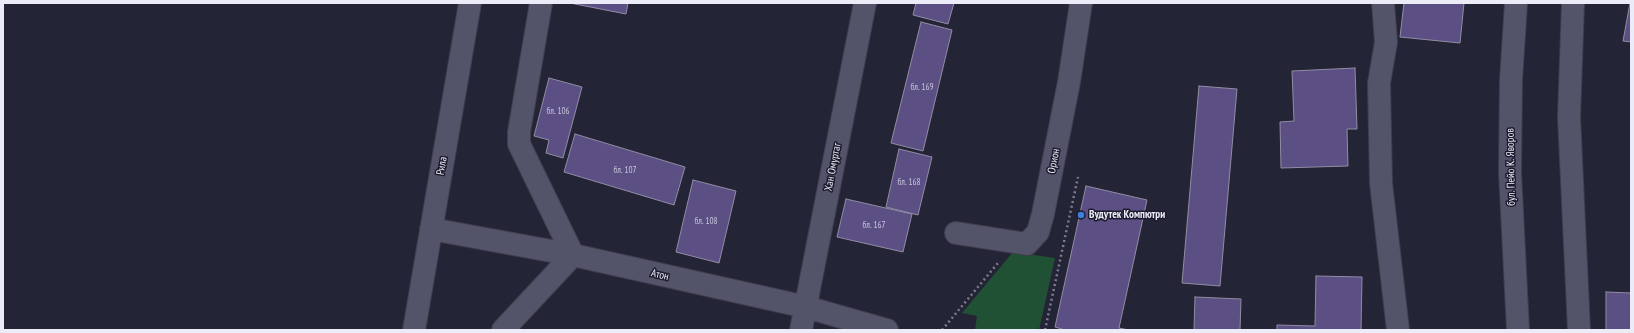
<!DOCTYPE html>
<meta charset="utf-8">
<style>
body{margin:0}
#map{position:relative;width:1634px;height:333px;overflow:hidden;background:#242437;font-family:"PT Sans Narrow",sans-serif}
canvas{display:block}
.frame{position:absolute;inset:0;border:4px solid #ececf9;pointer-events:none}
</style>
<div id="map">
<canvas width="1634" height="333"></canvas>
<div class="frame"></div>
</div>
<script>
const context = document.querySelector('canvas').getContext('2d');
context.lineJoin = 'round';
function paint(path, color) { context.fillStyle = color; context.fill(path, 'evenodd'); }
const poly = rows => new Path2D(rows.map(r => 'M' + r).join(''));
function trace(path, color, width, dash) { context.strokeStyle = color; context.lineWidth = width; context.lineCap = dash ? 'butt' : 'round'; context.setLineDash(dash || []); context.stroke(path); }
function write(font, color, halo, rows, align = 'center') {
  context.font = font + ' "PT Sans Narrow",sans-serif'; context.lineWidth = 3; context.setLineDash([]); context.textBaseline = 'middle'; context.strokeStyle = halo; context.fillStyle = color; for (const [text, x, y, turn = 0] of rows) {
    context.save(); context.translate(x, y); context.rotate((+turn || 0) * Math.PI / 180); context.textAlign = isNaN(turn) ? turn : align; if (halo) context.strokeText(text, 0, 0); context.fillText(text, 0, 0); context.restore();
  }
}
paint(poly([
 [1013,252,1055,258,1039,330,975,330,977,316,962,313]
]), '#215134');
const building = poly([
 [570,3,628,3,626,14,570,3],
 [916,3,954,3,948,24,913,15,916,3],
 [1404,3,1464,3,1460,43,1400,37,1404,3],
 [1630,3,1631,3,1631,42,1623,41,1630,3],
 [921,22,952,30,923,151,891,143,921,22],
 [1355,68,1357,129,1347,129,1348,166,1281,168,1280,122,1294,121,1292,71,1355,68],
 [549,78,582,87,563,158,546,153,549,140,534,136,549,78],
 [1199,86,1237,89,1220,286,1182,283,1199,86],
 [575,134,685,167,674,205,564,172,575,134],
 [899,149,932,157,918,215,886,207,899,149],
 [693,180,736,191,719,263,676,252,693,180],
 [1086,186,1147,200,1119,328,1129,330,1065,330,1055,327,1086,186],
 [846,199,912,214,903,252,837,237,846,199],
 [1316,276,1362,277,1361,330,1277,330,1277,325,1315,326,1316,276],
 [1606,292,1631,293,1631,330,1606,330,1606,292],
 [1195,297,1241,299,1240,330,1194,330,1195,297]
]);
paint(building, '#5c4f83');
trace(building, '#928da5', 1);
const minor = poly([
 [1383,3,1386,42,1379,83,1381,183,1398,330],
 [1516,3,1511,80,1510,172,1518,330],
 [1573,3,1569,117,1579,330],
 [431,229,573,255,806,307,887,330],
 [956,233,1027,244,1038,232,1043,214,1069,82,1081,3],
 [414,330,470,3],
 [503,330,573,255,519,144,519,132,541,3],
 [801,330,865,3]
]);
trace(minor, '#3f3e4e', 24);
trace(poly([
 [942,330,998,263],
 [1045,330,1078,177]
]), '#7d7d8d', 2.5, [2, 3]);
trace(minor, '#535469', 22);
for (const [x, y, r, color] of [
 [1081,215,4,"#3f7fe0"]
]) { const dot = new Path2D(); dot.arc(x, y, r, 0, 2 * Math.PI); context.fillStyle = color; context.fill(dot); trace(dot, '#1b1b2d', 1.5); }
write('9px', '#c8c5dc', null, [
 ["бл. 169",922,87],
 ["бл. 106",558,111],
 ["бл. 107",625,170],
 ["бл. 168",909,182],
 ["бл. 108",706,221],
 ["бл. 167",874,225]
]);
write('11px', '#ececf9', '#1b1b2d', [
 ["Орион",1054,161,-79],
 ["Рила",442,166,-80],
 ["Хан Омуртаг",833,167,-79],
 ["бул. Пейо К. Яворов",1511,167,-91],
 ["Атон",660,275,13]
]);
write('bold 11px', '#ececf9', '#1b1b2d', [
 ["Вудутек Компютри",1089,215]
], 'left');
</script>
